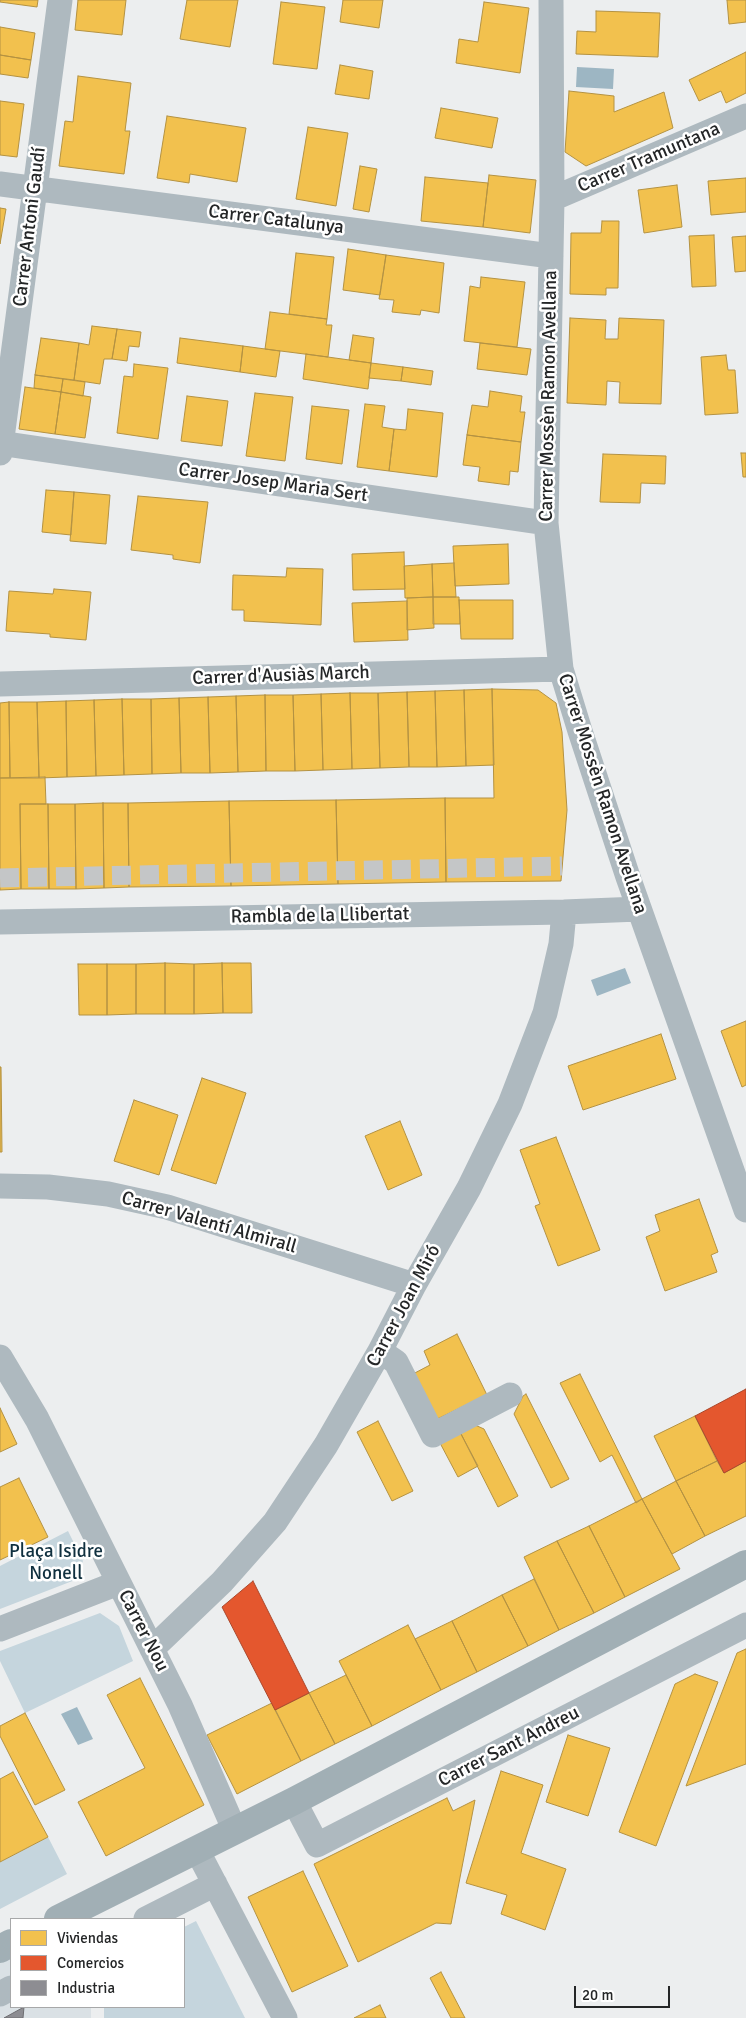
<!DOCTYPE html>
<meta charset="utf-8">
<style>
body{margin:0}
#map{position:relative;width:746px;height:2018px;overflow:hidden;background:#eceeef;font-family:Signika,sans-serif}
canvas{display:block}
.legend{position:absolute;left:10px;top:1918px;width:175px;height:90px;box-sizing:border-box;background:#fff;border:1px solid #a7a8a9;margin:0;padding:6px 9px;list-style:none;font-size:15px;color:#242627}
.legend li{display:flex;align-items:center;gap:10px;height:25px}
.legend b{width:25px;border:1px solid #a7a8a9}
.scale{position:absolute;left:574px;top:1986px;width:96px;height:22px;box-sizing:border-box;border:2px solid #242627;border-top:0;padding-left:6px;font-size:15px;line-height:18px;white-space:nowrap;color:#242627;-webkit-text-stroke:4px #fff;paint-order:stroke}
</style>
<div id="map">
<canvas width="746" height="2018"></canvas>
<ul class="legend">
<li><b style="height:14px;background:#f2c14e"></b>Viviendas</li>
<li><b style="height:14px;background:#e4572e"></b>Comercios</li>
<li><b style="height:14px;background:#8d8d92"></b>Industria</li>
</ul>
<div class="scale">20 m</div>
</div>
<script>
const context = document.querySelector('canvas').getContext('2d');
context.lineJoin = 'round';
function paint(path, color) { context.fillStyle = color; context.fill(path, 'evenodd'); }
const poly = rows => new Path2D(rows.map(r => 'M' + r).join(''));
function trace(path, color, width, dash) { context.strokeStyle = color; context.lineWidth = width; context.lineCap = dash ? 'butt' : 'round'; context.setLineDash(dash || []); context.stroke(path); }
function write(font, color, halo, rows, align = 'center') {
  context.font = font + ' Signika,sans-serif'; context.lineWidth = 5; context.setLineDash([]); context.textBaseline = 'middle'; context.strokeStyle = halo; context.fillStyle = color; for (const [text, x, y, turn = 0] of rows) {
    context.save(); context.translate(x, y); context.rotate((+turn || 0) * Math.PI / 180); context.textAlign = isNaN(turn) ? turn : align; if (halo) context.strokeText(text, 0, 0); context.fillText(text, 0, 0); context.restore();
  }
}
paint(poly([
 [11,1943,11,2007,91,2007,91,2018,0,2018,0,1948]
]), '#dae1e5');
paint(poly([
 [68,1531,83,1561,75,1580,0,1609,0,1566],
 [100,1613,119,1626,133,1661,25,1713,0,1661,0,1651],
 [48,1837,67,1874,0,1909,0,1862],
 [196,1921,245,2018,104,2018,104,2007,184,2007,184,1927]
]), '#c5d5dd');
paint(poly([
 [577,67,614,69,613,89,576,87],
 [625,968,631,983,597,996,591,980],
 [77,1707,93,1739,78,1745,61,1714]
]), '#9db6c3');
const homes = poly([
 [0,0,38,0,37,7,0,2,0,0],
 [78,0,126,0,122,35,75,30,78,0],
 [187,0,238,0,230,47,180,39,187,0],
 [343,0,383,0,379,28,340,22,343,0],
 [727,0,746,0,746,22,729,24,727,0],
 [281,2,325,7,317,69,273,64,281,2],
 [484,2,529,8,520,73,456,63,459,39,478,42,484,2],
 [596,11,660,13,658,57,576,54,577,31,596,32,596,11],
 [0,27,35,33,31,60,0,55,0,27],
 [746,52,746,93,726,103,721,91,699,101,689,80,746,52],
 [0,55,31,60,28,78,0,74,0,55],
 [340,65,373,71,369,99,335,94,340,65],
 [78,76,131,83,125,131,130,131,124,174,59,166,65,121,73,122,78,76],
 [569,91,614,96,614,112,664,92,673,128,586,166,565,152,569,91],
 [0,101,24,104,17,157,0,155,0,101],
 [441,108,498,118,492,148,435,138,441,108],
 [167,116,246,128,237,182,190,174,189,183,157,178,167,116],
 [308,127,348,133,336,206,296,199,308,127],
 [360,166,377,169,369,212,353,209,360,166],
 [489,175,536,180,530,233,483,227,489,175],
 [425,177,488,183,483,227,421,221,425,177],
 [746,178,746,212,711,215,708,181,746,178],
 [677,185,682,227,644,233,638,190,677,185],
 [0,208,6,209,0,244,0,208],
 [602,221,619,221,618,288,606,288,606,295,570,294,571,233,601,233,602,221],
 [714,235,716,286,692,287,689,236,714,235],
 [746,236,746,271,735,272,732,237,746,236],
 [348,249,386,255,380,295,343,290,348,249],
 [296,253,334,257,327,319,289,314,296,253],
 [386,255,444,263,439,313,421,310,420,315,392,312,394,300,379,299,386,255],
 [481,277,525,282,517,347,464,341,470,286,480,288,481,277],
 [270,312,327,319,326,325,332,325,328,357,265,349,270,312],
 [570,318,606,320,605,339,618,339,619,318,664,320,661,404,619,403,620,382,607,381,606,405,567,403,570,318],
 [92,326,117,329,112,359,104,359,100,384,74,380,79,343,89,345,92,326],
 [117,329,141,332,139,347,129,346,127,361,112,359,117,329],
 [353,335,374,338,371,363,349,360,353,335],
 [41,338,79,343,74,380,35,375,41,338],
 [180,338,243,346,240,372,177,363,180,338],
 [480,343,531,349,527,375,477,369,480,343],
 [243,346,280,351,276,377,240,372,243,346],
 [306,354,371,363,368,389,303,379,306,354],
 [726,355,728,370,735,370,738,413,705,415,701,357,726,355],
 [371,363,403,367,401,381,369,378,371,363],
 [134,364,168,368,158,439,117,433,124,376,133,377,134,364],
 [403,367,433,371,431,385,401,381,403,367],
 [35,375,63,379,61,392,34,388,35,375],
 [63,379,85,382,83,396,61,392,63,379],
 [25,387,61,392,55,434,19,429,25,387],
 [490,391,522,396,520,412,525,412,521,442,467,435,472,405,488,407,490,391],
 [61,392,91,397,85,438,55,434,61,392],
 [255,393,293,397,285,461,246,456,255,393],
 [187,396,228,401,222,446,181,441,187,396],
 [365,404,385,406,382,427,394,429,389,471,357,467,365,404],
 [312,406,349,410,342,464,306,459,312,406],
 [408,409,443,413,437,477,389,471,394,429,406,430,408,409],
 [467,435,521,442,518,472,510,471,509,485,478,481,480,467,463,465,467,435],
 [741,453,746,453,746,477,743,477,741,453],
 [603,454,666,456,665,484,641,483,640,503,600,502,603,454],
 [46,490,74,492,71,535,42,532,46,490],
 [74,492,110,495,106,544,70,541,74,492],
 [138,496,208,502,200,563,173,559,173,555,131,550,138,496],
 [508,544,509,584,455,586,453,546,508,544],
 [404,552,405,589,353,590,352,554,404,552],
 [454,563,456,597,433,597,432,564,454,563],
 [432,564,433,597,405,598,404,566,432,564],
 [287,568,323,569,321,625,244,621,244,610,232,610,233,575,286,577,287,568],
 [54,589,91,592,86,640,50,637,50,634,6,631,9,591,53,594,54,589],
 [433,597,459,597,460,624,433,624,433,597],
 [433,597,434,628,407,630,407,598,433,597],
 [459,600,513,600,513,639,461,639,459,600],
 [407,601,408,640,354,642,352,603,407,601],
 [492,689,538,690,556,703,562,732,567,810,561,881,446,882,445,798,494,798,492,689],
 [492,689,494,765,466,766,464,690,492,689],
 [464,690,466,766,437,767,435,691,464,690],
 [435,691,437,767,409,767,407,692,435,691],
 [407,692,409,767,380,768,378,693,407,692],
 [350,693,378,693,380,768,352,769,350,693],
 [350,693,352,769,323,770,321,694,350,693],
 [321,694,323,770,295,771,293,695,321,694],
 [265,695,266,771,238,772,236,696,265,695],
 [265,695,293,695,295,771,266,771,265,695],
 [236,696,238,772,210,773,208,697,236,696],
 [208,697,210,773,181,773,179,698,208,697],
 [179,698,181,773,152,774,151,699,179,698],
 [122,699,151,699,152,774,124,775,122,699],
 [122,699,124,775,96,776,94,700,122,699],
 [94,700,96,776,67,777,66,701,94,700],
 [66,701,67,777,39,778,37,702,66,701],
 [9,702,37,702,39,778,10,778,9,702],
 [9,702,10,778,0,778,0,703,9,702],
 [45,777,46,804,20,804,21,889,0,890,0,778,45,777],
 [445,798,446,882,338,884,336,800,445,798],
 [336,800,338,884,231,886,229,801,336,800],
 [229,801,231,886,129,887,128,803,229,801],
 [103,803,104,888,76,889,75,804,103,803],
 [103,803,128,803,129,887,104,888,103,803],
 [20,804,48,804,49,889,21,889,20,804],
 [48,804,75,804,76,889,49,889,48,804],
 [165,963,194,964,194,1014,165,1014,165,963],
 [165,963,165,1014,136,1014,136,964,165,963],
 [222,963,223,1013,194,1014,194,964,222,963],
 [222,963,251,963,252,1013,223,1013,222,963],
 [78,964,107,964,107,1015,79,1015,78,964],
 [107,964,136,964,136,1014,107,1015,107,964],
 [746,1021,746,1085,742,1087,721,1031,746,1021],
 [661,1034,676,1079,583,1110,568,1066,661,1034],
 [0,1067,1,1067,2,1152,0,1152,0,1067],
 [202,1078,246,1093,216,1184,171,1170,202,1078],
 [134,1100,178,1115,159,1175,114,1161,134,1100],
 [400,1121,422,1175,388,1190,365,1136,400,1121],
 [556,1137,600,1250,558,1266,535,1206,540,1204,520,1150,556,1137],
 [699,1199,718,1252,711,1255,717,1272,665,1291,646,1237,660,1231,655,1215,699,1199],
 [457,1334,487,1395,435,1420,411,1375,430,1365,424,1351,457,1334],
 [580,1374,642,1499,636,1503,612,1455,600,1462,560,1383,580,1374],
 [526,1394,569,1479,551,1488,514,1414,523,1396,526,1394],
 [0,1408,17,1444,0,1452,0,1408],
 [695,1416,717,1461,676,1481,654,1436,695,1416],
 [378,1421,413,1491,392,1501,357,1432,378,1421],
 [475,1425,484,1429,518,1496,498,1507,460,1432,475,1425],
 [460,1432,478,1466,458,1477,440,1443,460,1432],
 [717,1461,724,1473,746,1461,746,1516,705,1536,676,1481,717,1461],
 [19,1478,48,1537,0,1560,0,1487,19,1478],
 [676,1481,705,1536,672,1554,642,1499,676,1481],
 [642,1499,680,1569,625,1597,589,1526,642,1499],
 [589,1526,625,1597,594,1613,557,1541,589,1526],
 [557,1541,594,1613,559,1630,524,1557,557,1541],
 [534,1579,559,1630,528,1646,502,1595,534,1579],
 [502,1595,528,1646,477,1672,452,1621,502,1595],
 [452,1621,477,1672,441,1690,415,1639,452,1621],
 [408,1625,441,1690,372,1726,339,1661,408,1625],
 [746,1649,746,1764,686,1786,737,1653,746,1649],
 [695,1674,718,1682,656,1846,619,1832,675,1684,695,1674],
 [346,1675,372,1726,335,1744,309,1693,346,1675],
 [140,1678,204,1805,106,1856,78,1802,145,1768,107,1695,140,1678],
 [309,1693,335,1744,301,1761,275,1710,309,1693],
 [272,1703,301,1761,237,1794,207,1735,272,1703],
 [25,1713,65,1790,35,1805,0,1736,0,1726,25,1713],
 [568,1735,610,1748,588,1816,546,1802,568,1735],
 [501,1771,543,1785,521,1853,566,1869,545,1930,501,1914,507,1895,466,1883,501,1771],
 [13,1772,48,1837,0,1862,0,1779,13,1772],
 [447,1798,453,1811,475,1800,451,1924,436,1923,358,1962,314,1864,447,1798],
 [303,1871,348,1966,292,1992,248,1897,303,1871],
 [441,1972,465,2018,451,2018,430,1978,441,1972],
 [380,2005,386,2018,354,2018,380,2005]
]);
paint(homes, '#f2c14e');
trace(homes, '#b49242', 1);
const shops = poly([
 [746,1389,746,1461,724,1473,695,1416,746,1389],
 [253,1581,309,1693,275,1710,222,1607,253,1581]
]);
paint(shops, '#e4572e');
trace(shops, '#aa482c', 1);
const industry = poly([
 [24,2007,23,2018,4,2018,24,2007]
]);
paint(industry, '#8d8d92');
trace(industry, '#6e6e72', 1);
trace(poly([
 [0,878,562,866]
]), '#c4c6c7', 19, [19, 9]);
trace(poly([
 [551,0,552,199,546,523,561,669,580,731,628,877,746,1210],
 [0,184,551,256],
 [552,199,746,116],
 [0,443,546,523],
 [0,453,60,0],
 [0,684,561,669],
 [0,922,564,912,639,909],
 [0,1186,48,1187,108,1194,167,1207,414,1285],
 [380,1351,396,1362,433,1435,510,1395],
 [0,1357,37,1419,180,1705,235,1831],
 [0,1629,118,1583],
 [152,1649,222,1582,275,1522,326,1445,380,1351,414,1285,469,1188,510,1104,545,1013,561,944,564,912],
 [294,1801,317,1845,746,1625],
 [197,1850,285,2018],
 [146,1919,215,1884],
 [0,1994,11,1988]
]), '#aeb9bf', 25);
trace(poly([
 [58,1919,294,1801,746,1564],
 [0,1949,11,1943]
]), '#a1afb5', 28);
write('19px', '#242627', '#fff', [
 ["Carrer Tramuntana",649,158,-23],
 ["Carrer Catalunya",276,220,7],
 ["Carrer Antoni Gaudí",30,227,-83],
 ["Carrer Mossèn Ramon Avellana",549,396,-89],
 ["Carrer Josep Maria Sert",273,483,8],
 ["Carrer d'Ausiàs March",281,676,-2],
 ["Carrer Mossèn Ramon Avellana",602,794,72],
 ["Rambla de la Llibertat",320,916,-1],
 ["Carrer Valentí Almirall",209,1223,16],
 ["Carrer Joan Miró",404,1306,-62],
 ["Carrer Nou",143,1631,63],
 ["Carrer Sant Andreu",509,1747,-27]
]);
write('19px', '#10303f', '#fff', [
 ["Plaça Isidre",56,1552],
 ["Nonell",56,1574]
]);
</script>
